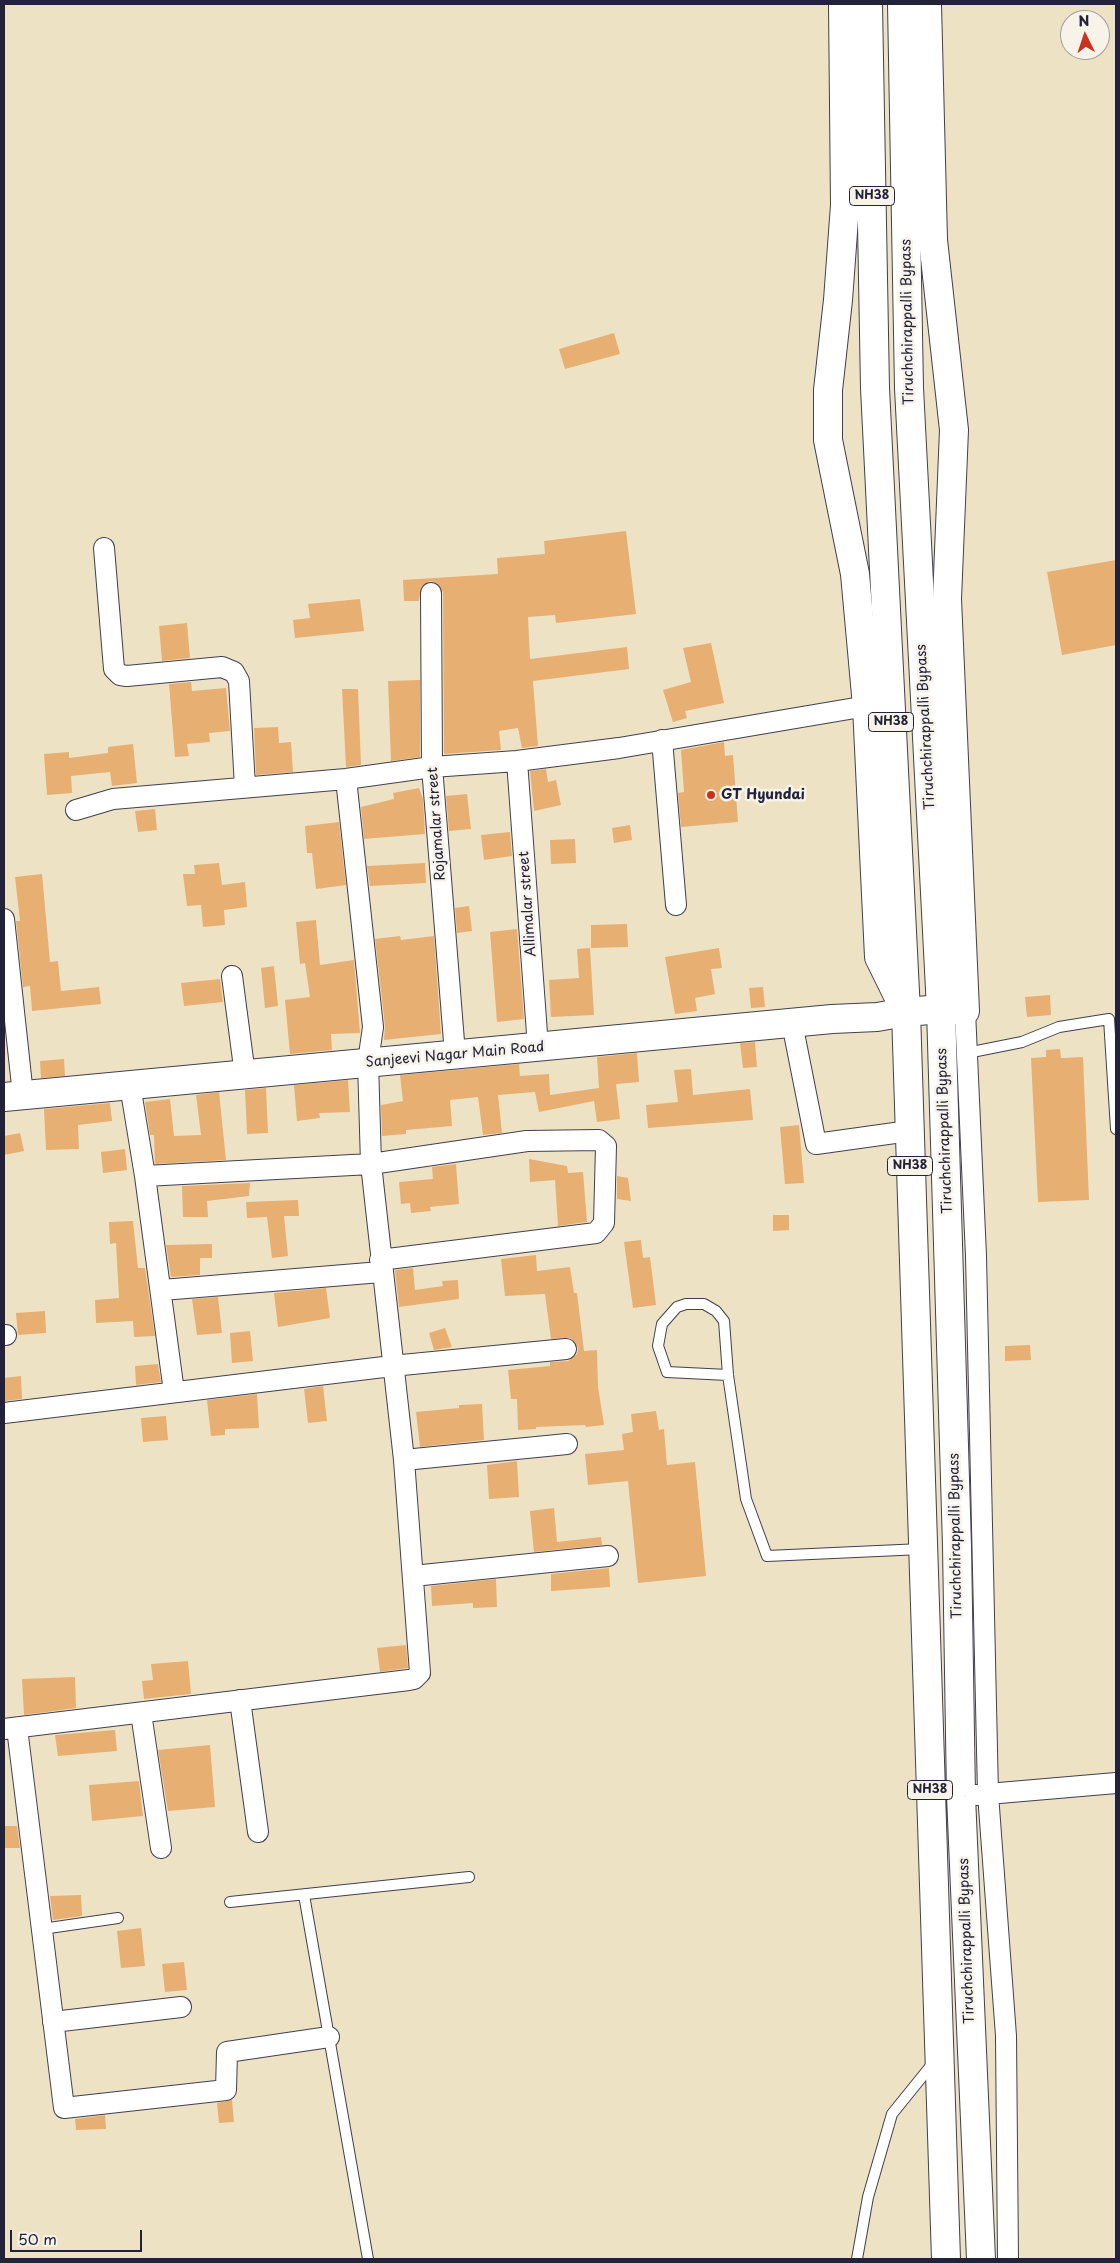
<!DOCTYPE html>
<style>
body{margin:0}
#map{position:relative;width:1120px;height:2263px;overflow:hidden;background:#eee2c4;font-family:"Playpen Sans",sans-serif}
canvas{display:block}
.frame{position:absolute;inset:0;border:5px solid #22223b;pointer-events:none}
.north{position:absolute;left:1060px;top:10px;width:50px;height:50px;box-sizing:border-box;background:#f7f3e8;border:1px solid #a29fa3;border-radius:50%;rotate:356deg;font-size:14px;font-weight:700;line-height:20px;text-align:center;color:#22223b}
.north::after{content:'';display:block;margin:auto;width:18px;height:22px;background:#c8321e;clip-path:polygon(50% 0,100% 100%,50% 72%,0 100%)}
.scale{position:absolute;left:10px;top:2230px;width:132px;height:22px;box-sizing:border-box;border:2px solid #22223b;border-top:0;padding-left:6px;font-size:15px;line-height:18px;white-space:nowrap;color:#22223b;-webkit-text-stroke:4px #f7f3e8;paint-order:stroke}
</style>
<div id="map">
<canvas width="1120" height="2263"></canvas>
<div class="frame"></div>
<div class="north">N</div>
<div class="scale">50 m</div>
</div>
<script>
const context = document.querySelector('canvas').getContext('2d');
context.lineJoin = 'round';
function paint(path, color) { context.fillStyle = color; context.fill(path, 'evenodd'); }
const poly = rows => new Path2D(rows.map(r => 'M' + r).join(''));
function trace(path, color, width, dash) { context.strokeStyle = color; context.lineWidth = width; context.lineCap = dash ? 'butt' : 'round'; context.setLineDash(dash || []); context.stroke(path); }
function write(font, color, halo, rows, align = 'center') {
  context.font = font + ' "Playpen Sans",sans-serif'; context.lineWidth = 5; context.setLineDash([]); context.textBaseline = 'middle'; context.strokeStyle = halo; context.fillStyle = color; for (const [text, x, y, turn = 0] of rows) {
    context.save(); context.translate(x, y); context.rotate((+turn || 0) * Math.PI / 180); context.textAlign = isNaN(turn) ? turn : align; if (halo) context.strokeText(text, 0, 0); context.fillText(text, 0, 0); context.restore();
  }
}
paint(poly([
 [614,333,620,354,565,369,559,349],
 [626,531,636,614,556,623,555,615,528,617,530,659,627,647,629,669,533,681,538,746,522,748,518,728,499,731,501,750,444,754,443,592,437,583,430,581,421,587,419,601,404,601,403,580,498,574,497,558,545,554,544,541],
 [1116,560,1116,645,1062,655,1047,572],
 [360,599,364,631,295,638,293,620,310,618,308,604],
 [187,623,190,658,162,661,159,626],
 [711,643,724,703,685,711,687,718,673,722,663,690,691,682,683,648],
 [420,680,420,757,391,761,388,681],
 [191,682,192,691,226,688,230,731,209,733,210,742,187,744,189,756,175,757,169,684],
 [342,689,358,689,361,765,346,767],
 [278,727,279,743,291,742,293,772,256,775,254,728],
 [724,742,725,756,733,755,738,822,681,827,678,793,684,792,681,750],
 [133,744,137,783,112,786,110,772,71,776,72,793,47,795,44,754,69,752,69,758,108,753,108,747],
 [546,769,548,782,556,780,561,805,534,811,530,771],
 [419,788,423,799,425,834,364,839,361,807,394,799,393,793],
 [467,794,471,829,449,831,446,796],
 [155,809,157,830,138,832,135,811],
 [339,822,346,885,316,889,312,853,307,853,305,826],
 [630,825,632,840,614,843,612,828],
 [510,832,512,856,484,860,481,835],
 [575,839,576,863,551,864,550,840],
 [219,863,222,885,245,882,247,907,224,910,225,925,203,927,201,905,187,906,183,874,195,874,194,865],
 [425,863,426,883,370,886,367,866],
 [42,874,50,962,58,961,61,991,99,987,101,1004,32,1011,30,986,23,987,16,921,20,921,15,877],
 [469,906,472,931,457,933,455,908],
 [316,920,320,965,354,960,360,1033,331,1034,332,1050,290,1054,285,1000,310,997,305,963,300,964,296,922],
 [627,924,628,947,591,948,591,925],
 [517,929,524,1019,497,1022,490,932],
 [400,936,401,940,434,936,441,1034,384,1040,385,1026,375,939],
 [590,948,594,1015,551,1017,549,980,579,978,577,949],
 [719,948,722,968,711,969,715,994,695,998,697,1011,675,1014,665,957],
 [274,966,278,1006,265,1008,261,968],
 [220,979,223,1002,184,1006,181,983],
 [763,987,765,1007,751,1008,749,988],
 [1050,995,1051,1015,1027,1017,1025,997],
 [755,1042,757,1067,743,1068,740,1043],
 [1060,1049,1061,1058,1083,1057,1089,1200,1038,1202,1031,1058,1046,1057,1046,1050],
 [637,1053,639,1082,616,1084,620,1119,597,1122,594,1101,539,1112,535,1092,498,1095,502,1133,483,1135,478,1097,450,1100,452,1126,406,1130,406,1134,382,1136,381,1105,403,1101,400,1075,519,1064,520,1076,549,1074,550,1095,599,1088,597,1057],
 [64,1059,65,1076,41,1078,40,1061],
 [691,1069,693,1095,750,1089,753,1120,648,1128,646,1105,678,1102,674,1070],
 [348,1080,350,1112,319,1113,320,1118,297,1121,294,1085],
 [266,1088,268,1133,247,1134,245,1090],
 [219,1092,226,1160,155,1164,154,1135,150,1135,145,1102,170,1099,174,1136,201,1135,196,1095],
 [110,1103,112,1121,78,1125,79,1149,46,1150,44,1109],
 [799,1125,804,1183,785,1184,780,1127],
 [20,1133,24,1151,4,1155,4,1136],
 [125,1149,127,1170,103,1173,101,1152],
 [529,1159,567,1166,568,1173,583,1172,587,1222,558,1226,555,1180,530,1182],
 [456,1164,459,1204,430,1207,431,1211,411,1213,410,1203,401,1204,399,1182,433,1179,432,1167],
 [617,1176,628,1178,631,1201,617,1199],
 [250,1183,249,1196,207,1201,208,1217,183,1217,182,1186],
 [298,1200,299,1216,284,1216,288,1256,272,1258,267,1217,247,1218,246,1202],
 [773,1215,789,1215,789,1230,773,1231],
 [133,1221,138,1268,145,1268,155,1336,134,1337,133,1321,96,1323,95,1300,119,1298,116,1243,110,1244,109,1222],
 [641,1240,643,1258,650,1257,656,1305,633,1308,624,1242],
 [212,1244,212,1258,200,1258,200,1275,171,1277,166,1245],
 [536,1255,537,1271,570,1267,574,1293,577,1293,584,1351,597,1350,598,1387,604,1425,586,1427,585,1425,536,1427,536,1429,518,1430,517,1399,511,1399,508,1370,550,1366,550,1362,568,1361,577,1354,578,1348,575,1342,570,1338,551,1339,545,1294,505,1296,501,1259],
 [413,1268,415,1290,443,1286,442,1281,458,1280,459,1299,399,1307,395,1270],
 [326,1288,330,1318,278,1327,274,1293],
 [218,1297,222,1333,197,1335,192,1299],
 [45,1311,46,1333,18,1335,16,1313],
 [445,1328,452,1347,434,1350,429,1333],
 [250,1331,253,1361,232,1363,230,1333],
 [1030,1345,1031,1360,1005,1361,1005,1346],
 [158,1364,161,1382,136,1385,135,1366],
 [21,1376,22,1399,4,1401,4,1378],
 [323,1386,327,1421,308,1423,304,1389],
 [257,1394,259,1428,225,1429,225,1435,211,1436,207,1400],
 [482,1404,484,1440,420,1447,416,1412,459,1408,459,1405],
 [656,1411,659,1430,664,1429,667,1465,695,1462,706,1576,638,1583,628,1481,588,1485,585,1454,624,1450,622,1434,633,1432,631,1414],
 [166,1416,168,1440,143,1442,141,1418],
 [517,1461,519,1497,489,1499,487,1465],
 [554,1508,557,1542,601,1537,602,1545,534,1552,530,1511],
 [609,1568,610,1587,551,1591,551,1574],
 [496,1579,497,1607,473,1608,473,1603,432,1606,431,1586],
 [406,1645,408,1668,380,1672,377,1648],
 [188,1661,191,1694,144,1699,142,1681,153,1680,151,1664],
 [75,1677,76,1708,24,1715,22,1679],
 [115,1730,117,1751,58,1756,55,1735],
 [210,1745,215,1807,168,1811,158,1750],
 [139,1781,143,1816,92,1821,89,1785],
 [4,1826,17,1826,20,1848,4,1848],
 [81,1895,82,1916,53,1920,50,1896],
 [141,1928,145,1966,121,1968,117,1931],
 [184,1962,187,1990,165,1992,162,1964],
 [232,2100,234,2122,219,2123,217,2103],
 [105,2115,106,2129,76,2130,75,2119]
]), '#e8af73');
const lane = poly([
 [967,1053,1022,1042,1059,1027,1109,1019,1116,1129],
 [728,1375,667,1372,658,1346,662,1324,677,1307,686,1304,704,1304,716,1311,724,1321,728,1375,746,1499,767,1556,922,1549],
 [304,1895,368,2259],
 [230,1902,469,1877],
 [42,1929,118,1918],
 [857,2259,868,2197,892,2114,934,2062]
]);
const street = poly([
 [104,548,114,669,120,675,127,676,222,667,234,672,239,681,245,787],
 [431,593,432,767,455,1054],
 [662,740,676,905],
 [517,761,538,1047],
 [76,810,113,799,346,779,432,767,517,761,619,748,867,706],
 [4,919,23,1095],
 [232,976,245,1075],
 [965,1011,976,1256,988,1794,1006,2036,1008,2259],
 [792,1023,816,1144,909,1131],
 [130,1085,145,1176,174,1392],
 [145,1176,371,1164,527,1141,599,1140,606,1146,604,1223,596,1233,380,1260],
 [162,1290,381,1272],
 [4,1335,6,1335],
 [4,1413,392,1366,566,1349],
 [404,1460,567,1444],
 [413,1576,608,1556],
 [240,1700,258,1832],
 [141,1713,161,1848],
 [17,1728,64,2108,226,2090,227,2052,329,2037],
 [4,1729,409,1680,414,1679,420,1673,404,1460,371,1164,368,1062,373,1027,346,779],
 [976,1795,1116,1783],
 [53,2022,181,2007]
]);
const secondary = poly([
 [843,4,845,205,838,300,828,390,828,440,855,574,867,706,879,957,906,1012],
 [4,1097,832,1019,877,1017,906,1012,941,1009,965,1011,947,599,954,430,933,240,927,4]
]);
const highway = poly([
 [868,4,875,388,906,1012,946,2259],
 [902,4,909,388,941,1009,957,1546,961,1796,981,2259]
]);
trace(lane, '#413f50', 12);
trace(street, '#413f50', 22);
trace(secondary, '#413f50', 30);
trace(highway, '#413f50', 30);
trace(lane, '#fff', 10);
trace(street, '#fff', 20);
trace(secondary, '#fff', 28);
trace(highway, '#fff', 28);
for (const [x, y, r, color] of [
 [711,795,5,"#c8321e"]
]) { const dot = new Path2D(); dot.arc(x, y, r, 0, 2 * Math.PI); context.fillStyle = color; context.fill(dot); trace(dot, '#f7f3e8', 2); }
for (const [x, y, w] of [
 [872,196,45],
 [891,722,45],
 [910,1166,45],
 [930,1790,45]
]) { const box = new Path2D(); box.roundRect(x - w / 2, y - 9.5, w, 19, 4); context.fillStyle = '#f7f3e8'; context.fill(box); trace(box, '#22223b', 1); }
write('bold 12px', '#22223b', null, [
 ["NH38",872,196],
 ["NH38",891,722],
 ["NH38",910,1166],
 ["NH38",930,1790]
]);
write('14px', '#22223b', '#f7f3e8', [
 ["Tiruchchirappalli Bypass",908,322,-91],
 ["Tiruchchirappalli Bypass",926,727,-93],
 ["Rojamalar street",437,824,-94],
 ["Allimalar street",528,904,-94],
 ["Sanjeevi Nagar Main Road",455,1055,-5],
 ["Tiruchchirappalli Bypass",945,1131,-92],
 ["Tiruchchirappalli Bypass",956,1536,-91],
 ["Tiruchchirappalli Bypass",967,1941,-92]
]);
write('bold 14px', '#22223b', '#f7f3e8', [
 ["GT Hyundai",721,795]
], 'left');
</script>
